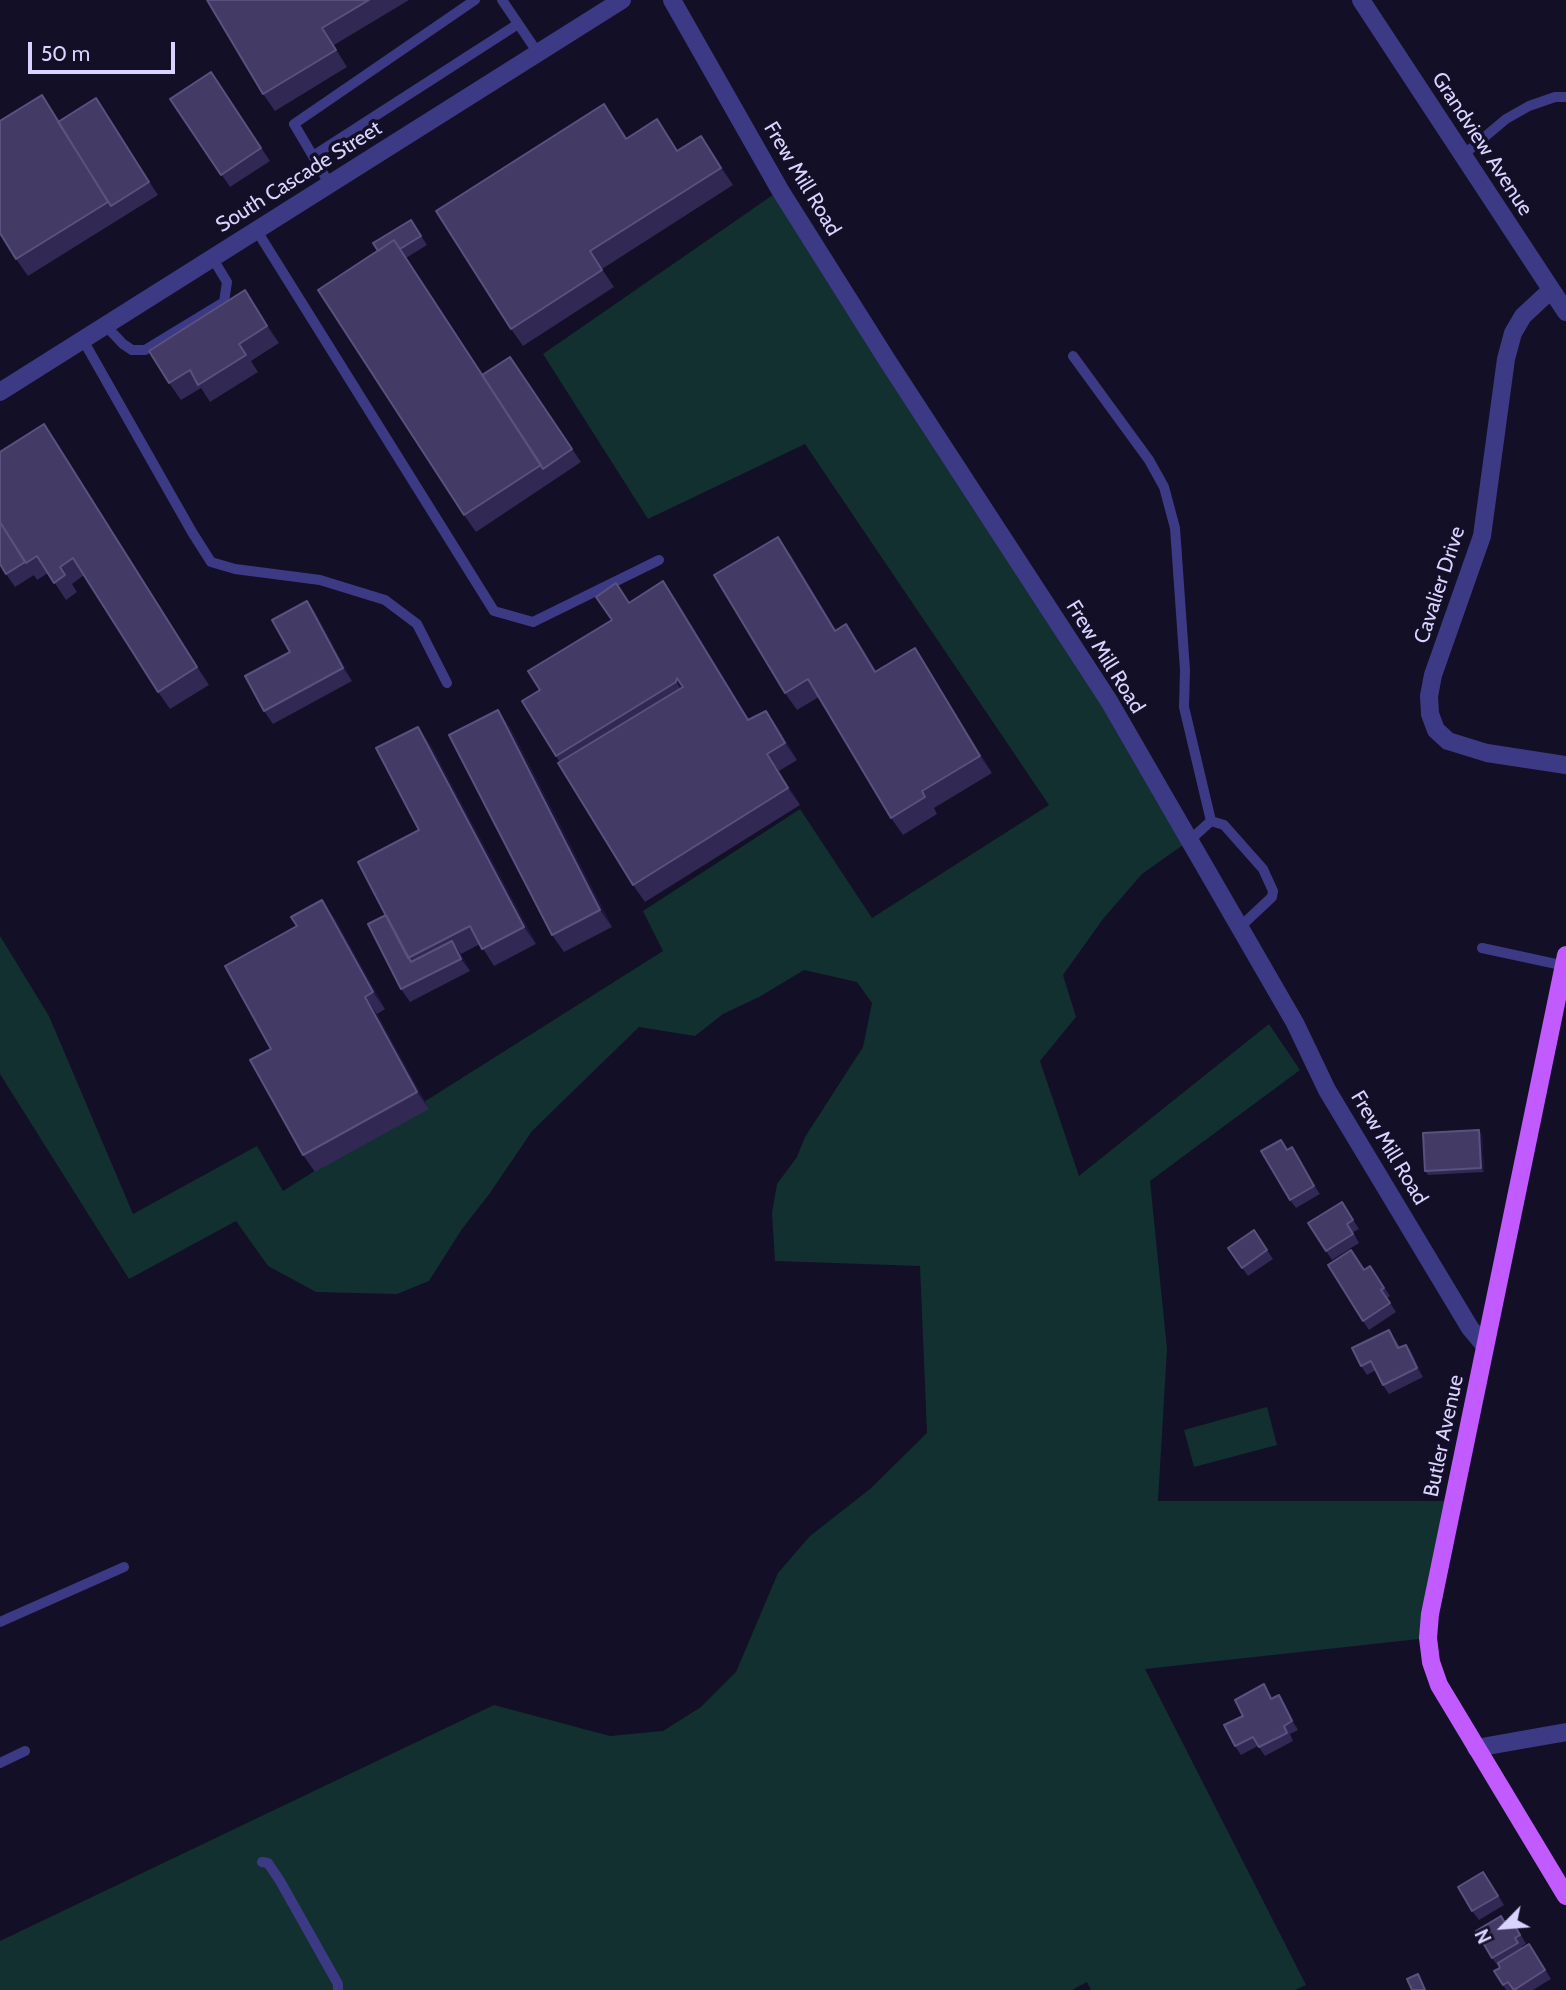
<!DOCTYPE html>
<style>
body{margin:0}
#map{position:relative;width:1566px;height:1990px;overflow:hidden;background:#130f26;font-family:Cabin,sans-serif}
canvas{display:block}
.north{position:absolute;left:1468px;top:1892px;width:70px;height:70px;-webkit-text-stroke:5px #130f26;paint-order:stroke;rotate:245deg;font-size:19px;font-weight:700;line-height:28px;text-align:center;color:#d9d4ff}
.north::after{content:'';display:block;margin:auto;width:24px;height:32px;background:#d9d4ff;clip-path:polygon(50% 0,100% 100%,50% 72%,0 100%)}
.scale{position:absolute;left:28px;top:42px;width:147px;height:32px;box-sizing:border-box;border:4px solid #d9d4ff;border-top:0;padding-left:9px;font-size:21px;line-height:24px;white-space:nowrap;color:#d9d4ff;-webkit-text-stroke:5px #130f26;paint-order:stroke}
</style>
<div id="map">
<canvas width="1566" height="1990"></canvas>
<div class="north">N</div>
<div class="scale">50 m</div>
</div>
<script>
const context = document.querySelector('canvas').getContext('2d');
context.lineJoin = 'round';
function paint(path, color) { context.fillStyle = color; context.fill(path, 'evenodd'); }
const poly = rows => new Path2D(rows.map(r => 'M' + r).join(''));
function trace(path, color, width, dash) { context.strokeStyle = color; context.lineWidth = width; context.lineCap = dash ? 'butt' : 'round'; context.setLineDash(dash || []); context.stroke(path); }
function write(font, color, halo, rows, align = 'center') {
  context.font = font + ' Cabin,sans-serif'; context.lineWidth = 7; context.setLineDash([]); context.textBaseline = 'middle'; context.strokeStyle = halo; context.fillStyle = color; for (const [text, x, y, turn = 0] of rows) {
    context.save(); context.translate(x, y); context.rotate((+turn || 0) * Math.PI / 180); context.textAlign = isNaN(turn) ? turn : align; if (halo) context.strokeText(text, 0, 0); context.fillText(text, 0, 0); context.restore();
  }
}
paint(poly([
 [780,190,1190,840,1142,874,1103,919,1063,975,1076,1017,1040,1061,1079,1176,1269,1024,1300,1070,1150,1181,1167,1349,1158,1501,1453,1501,1428,1638,1145,1669,1306,1985,1295,1990,1091,1990,1087,1982,1072,1990,0,1990,0,1941,494,1705,610,1736,663,1731,701,1707,736,1672,778,1573,810,1536,870,1489,927,1433,920,1266,775,1261,772,1213,777,1184,797,1157,805,1137,863,1047,872,1003,857,982,804,970,759,997,723,1014,695,1036,639,1027,532,1131,490,1193,462,1229,429,1281,397,1294,316,1292,268,1266,236,1221,129,1279,0,1074,0,936,49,1016,133,1214,257,1146,283,1191,663,951,643,911,800,809,872,918,1049,805,805,444,648,519,543,354],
 [1267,1407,1277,1445,1194,1467,1184,1430]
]), '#12302f');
trace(poly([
 [502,0,538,53],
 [313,156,518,24],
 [1462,156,1506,119,1529,106,1555,97,1566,97],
 [330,185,294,124,475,0],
 [257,231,494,611,533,622,659,560],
 [106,326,123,344,132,350,145,350,224,302,227,282,213,259],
 [83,340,192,532,211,562,235,569,320,580,385,600,417,624,447,683],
 [1073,356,1149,460,1164,487,1175,528,1185,670,1184,707,1211,821],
 [1190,840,1211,821,1224,825,1263,869,1273,891,1272,897,1240,927],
 [1482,948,1566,966],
 [0,1622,124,1567],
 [0,1763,25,1751],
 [262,1862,268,1863,280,1881,338,1984,338,1990]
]), '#3d3a85', 10);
trace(poly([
 [672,0,780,190,887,360,1109,701,1295,1023,1327,1090,1470,1328,1485,1346],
 [1361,0,1566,312],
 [1551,290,1523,316,1513,333,1506,359,1482,536,1433,675,1429,696,1430,714,1436,730,1448,741,1487,753,1566,765],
 [1476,1748,1566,1732]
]), '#3d3a85', 18);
trace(poly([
 [0,392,622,0]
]), '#3d3a85', 18);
trace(poly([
 [1566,955,1430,1614,1428,1638,1431,1662,1439,1685,1566,1896]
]), '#c25bff', 18);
paint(poly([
 [207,0,409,0,334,45,347,67,275,111,263,94],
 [211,72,270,161,230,187,170,99],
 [42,95,59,121,96,98,158,195,28,276,16,259],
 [657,119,678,151,713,153,733,185,602,269,614,287,523,346,511,329,616,121,627,138],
 [411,220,427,245,406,258,483,375,510,357,581,462,476,532,464,515,378,251],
 [245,290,279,343,251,361,258,372,210,402,201,388,181,400,169,383],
 [44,424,56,441,209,685,170,709,158,692,84,575,72,584,77,592,66,600,48,573,37,580,32,572,34,575,15,587,6,574],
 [790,554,836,630,858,641,876,671,915,648,926,665,992,773,934,808,937,814,903,835,891,818,819,697,797,710,785,693],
 [675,598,749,720,766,711,778,728,797,760,779,771,800,805,645,902,633,885,556,756,540,690,630,603],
 [307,601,316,614,352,681,273,724,264,711,290,652],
 [510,727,612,927,564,952,552,935],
 [430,744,536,944,494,966,480,944,461,954,470,971,410,1002,401,989],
 [334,917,385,1009,377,1014,429,1109,315,1172,303,1155,271,1049],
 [1482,1134,1484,1172,1428,1175,1425,1171],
 [1292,1147,1320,1194,1296,1208,1290,1200,1288,1149],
 [1342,1202,1359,1229,1353,1232,1359,1243,1332,1260,1326,1251],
 [1254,1230,1273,1259,1248,1276,1228,1248],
 [1364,1270,1376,1275,1390,1296,1387,1298,1396,1312,1369,1330,1363,1321],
 [1389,1330,1400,1347,1406,1345,1412,1353,1423,1377,1389,1394,1383,1385,1376,1370,1367,1375,1361,1366],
 [1270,1693,1272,1698,1279,1695,1285,1704,1298,1730,1290,1734,1293,1741,1265,1756,1258,1746,1241,1755,1235,1746],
 [1489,1880,1504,1905,1479,1920,1472,1911],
 [1509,1927,1520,1933,1526,1944,1522,1946,1522,1948,1535,1953,1551,1979,1533,1990,1506,1990,1494,1971,1500,1968,1499,1966,1498,1966,1492,1958]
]), '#312854');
paint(poly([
 [322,28,334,45,347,67,336,50],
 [96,98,105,111,158,195,149,182],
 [701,136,713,153,733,185,721,168],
 [394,240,406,257,544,469],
 [245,290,257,307,279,343,267,326],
 [44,424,56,441,209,685,197,667],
 [778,537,790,554,847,648,835,631],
 [663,581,675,598,760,737,748,720],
 [307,601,316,614,352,681,343,668],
 [846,624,858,641,887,689,875,672],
 [915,648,926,665,992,773,980,756],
 [677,678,689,695,688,699,676,682],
 [498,710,510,727,612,927,600,910],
 [766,711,778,728,797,760,785,743],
 [418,727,430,744,536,944,524,927],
 [767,754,779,771,800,805,788,788],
 [322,900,334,917,385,1009,373,992],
 [452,941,461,954,470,971,461,959],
 [365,997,377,1014,429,1109,417,1092],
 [1479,1130,1482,1134,1484,1172,1481,1168],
 [1292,1147,1298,1155,1320,1194,1314,1186],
 [1406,1345,1412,1353,1423,1377,1417,1368],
 [1279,1695,1285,1704,1298,1730,1292,1721]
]), '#1d163a');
const building = poly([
 [207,0,369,0,322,28,336,50,263,94,207,0],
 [211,72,261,148,221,175,170,99,211,72],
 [42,95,108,202,16,259,0,233,0,121,42,95],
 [96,98,149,182,111,206,58,122,96,98],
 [604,104,626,139,657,119,677,151,701,136,721,168,590,251,602,270,511,329,436,211,604,104],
 [411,220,421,236,400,249,394,240,378,251,373,243,411,220],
 [394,240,541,465,464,515,318,290,394,240],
 [245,290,267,326,239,344,246,355,198,385,190,370,169,383,149,351,245,290],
 [510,357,572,449,543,469,482,375,510,357],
 [44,424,197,667,158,692,73,558,60,567,65,575,54,583,37,556,26,563,0,522,0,452,44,424],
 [0,522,25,562,6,574,0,564,0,522],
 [778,537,835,631,846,624,875,672,915,648,980,756,922,791,925,797,891,818,808,679,785,693,714,575,778,537],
 [663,581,748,720,766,711,785,743,767,754,788,788,633,885,558,763,683,687,677,678,676,682,556,756,522,701,540,690,528,671,612,620,596,597,616,583,629,603,663,581],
 [307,601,343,668,264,711,245,676,290,652,272,620,307,601],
 [498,710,600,910,552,935,449,735,498,710],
 [418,727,524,927,482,949,470,926,408,958,358,862,419,830,376,748,418,727],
 [322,900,373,992,365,997,417,1092,303,1155,250,1060,271,1049,225,966,297,926,291,917,322,900],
 [386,915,411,962,452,941,461,959,401,989,368,924,386,915],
 [1479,1130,1481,1168,1425,1171,1423,1133,1479,1130],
 [1281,1140,1287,1150,1292,1147,1314,1186,1290,1200,1261,1151,1281,1140],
 [1342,1202,1353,1220,1347,1224,1353,1234,1326,1251,1308,1223,1342,1202],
 [1254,1230,1267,1250,1242,1268,1228,1248,1254,1230],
 [1351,1250,1364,1270,1370,1266,1384,1288,1381,1290,1390,1303,1363,1321,1328,1265,1351,1250],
 [1389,1330,1398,1348,1406,1345,1417,1368,1383,1385,1371,1361,1361,1366,1352,1348,1389,1330],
 [1264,1684,1271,1699,1279,1695,1292,1721,1284,1726,1287,1733,1259,1747,1253,1737,1235,1746,1224,1725,1243,1716,1235,1700,1264,1684],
 [1483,1872,1498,1896,1472,1911,1458,1887,1483,1872],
 [1501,1916,1508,1928,1514,1924,1520,1935,1515,1938,1518,1943,1492,1958,1476,1931,1501,1916],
 [1529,1944,1545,1970,1514,1990,1508,1982,1503,1985,1494,1971,1500,1968,1498,1963,1529,1944],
 [1418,1974,1425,1990,1412,1990,1407,1979,1418,1974]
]);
paint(building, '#433a66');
trace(building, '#5a527e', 2);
write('21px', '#d9d4ff', '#130f26', [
 ["Grandview Avenue",1482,144,57],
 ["South Cascade Street",299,177,-32],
 ["Frew Mill Road",802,179,59],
 ["Cavalier Drive",1440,585,-72],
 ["Frew Mill Road",1105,657,58],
 ["Frew Mill Road",1389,1148,59],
 ["Butler Avenue",1444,1436,-78]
]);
</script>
